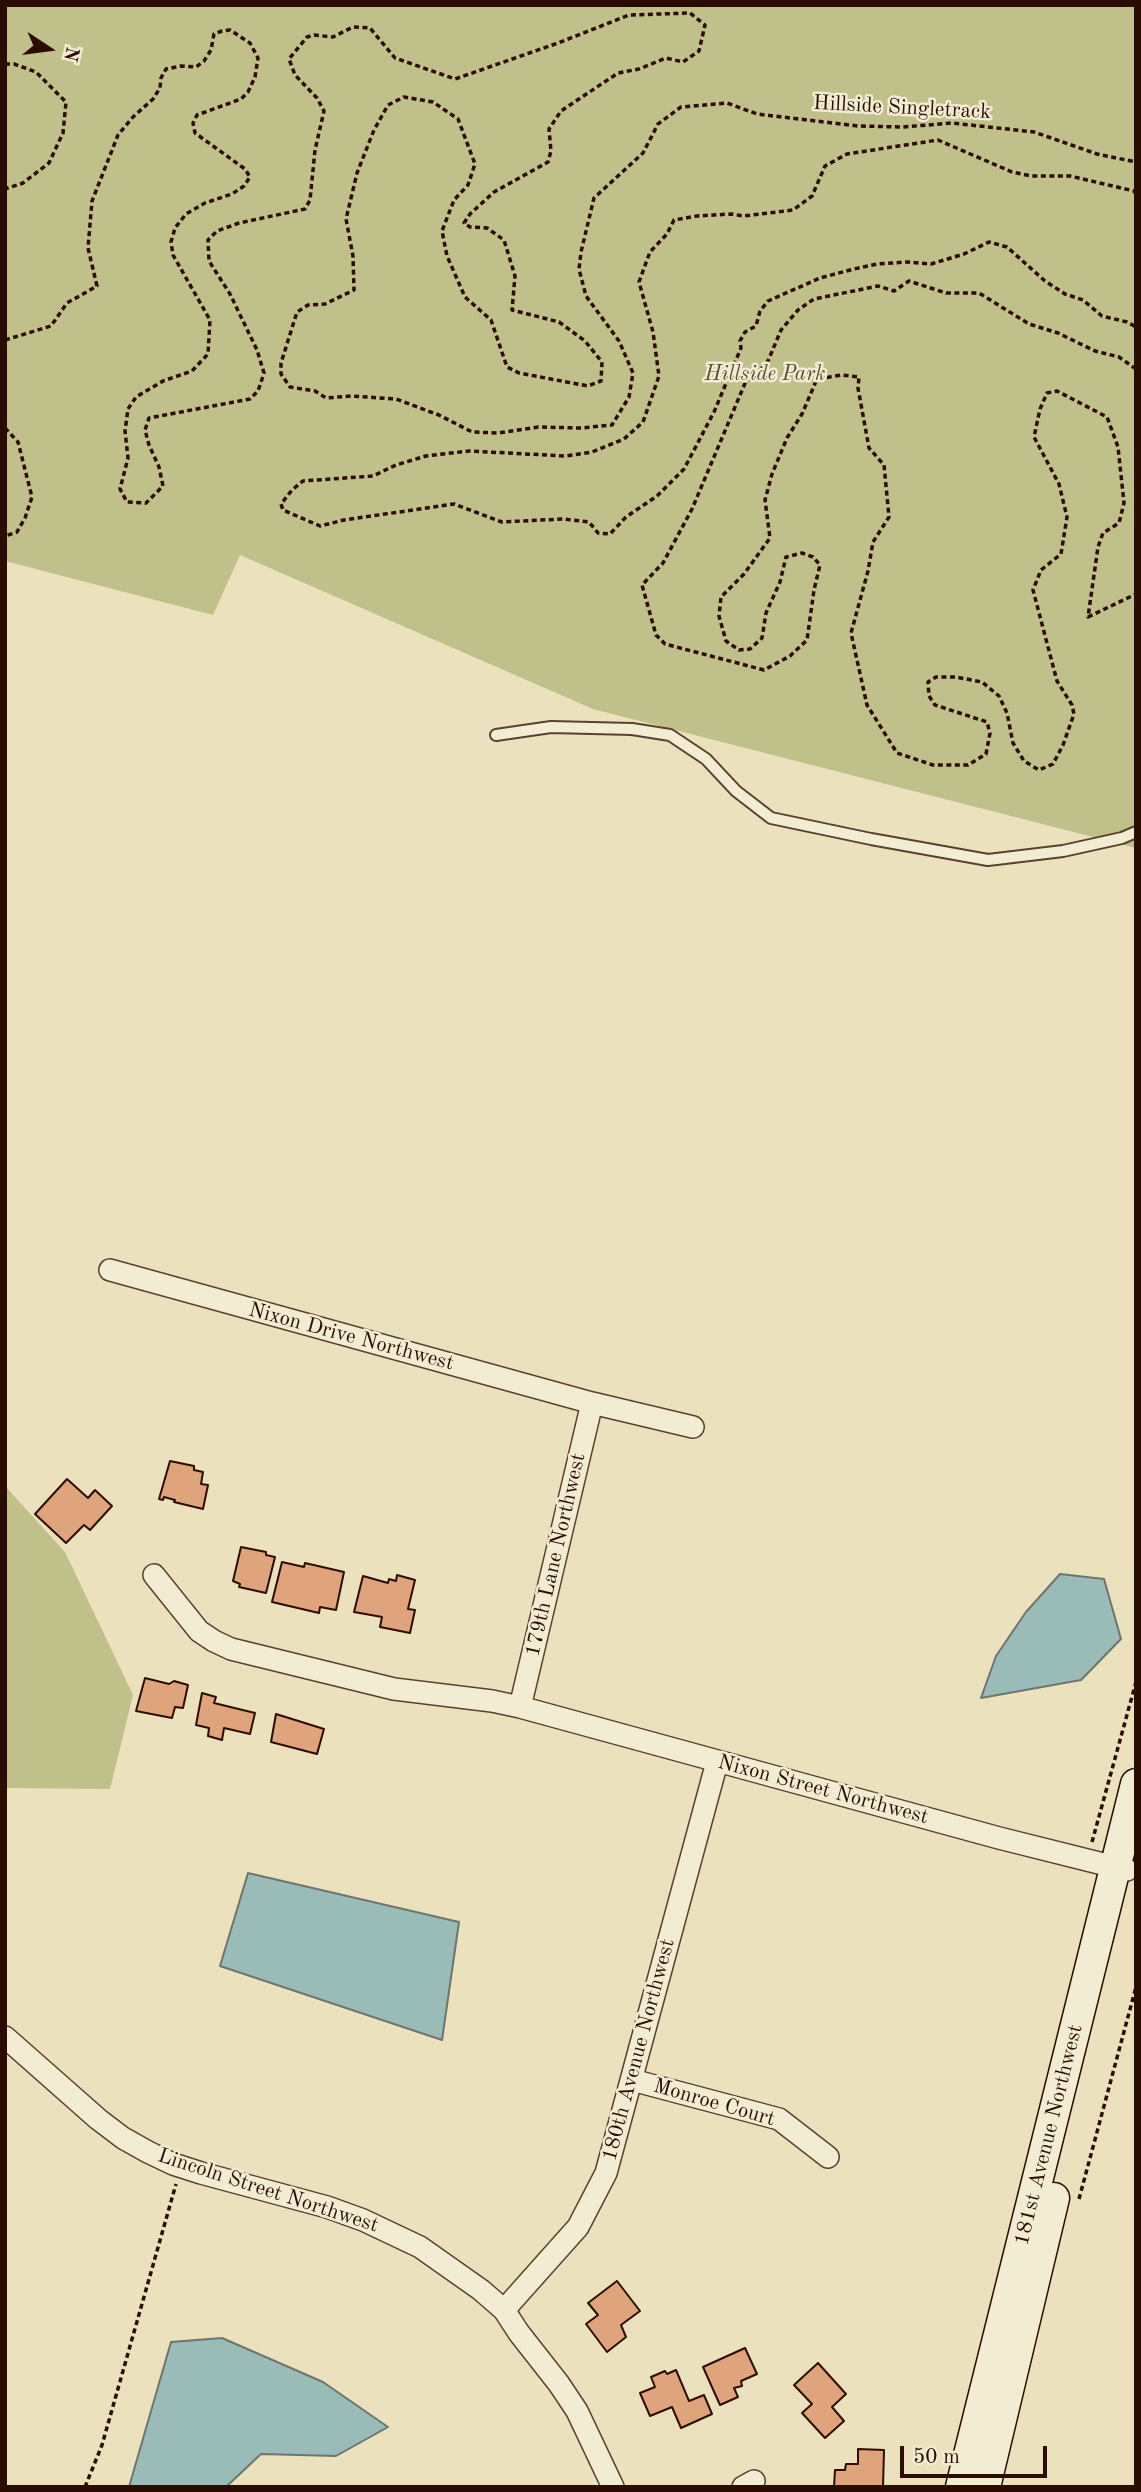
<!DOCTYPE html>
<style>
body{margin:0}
#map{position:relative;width:1141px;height:2492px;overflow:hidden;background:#ebe1bc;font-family:"Old Standard TT",serif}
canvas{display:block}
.frame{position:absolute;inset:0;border:7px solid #2a0c00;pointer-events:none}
.north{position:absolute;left:14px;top:14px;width:70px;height:70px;-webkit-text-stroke:5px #f2ecd3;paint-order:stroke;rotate:103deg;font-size:19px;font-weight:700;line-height:28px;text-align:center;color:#2a0c00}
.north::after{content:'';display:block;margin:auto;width:24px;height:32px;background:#2a0c00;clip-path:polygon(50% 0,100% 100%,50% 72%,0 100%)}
.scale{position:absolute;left:900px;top:2446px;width:147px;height:32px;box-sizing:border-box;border:4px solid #2a0c00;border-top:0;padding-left:9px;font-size:21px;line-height:24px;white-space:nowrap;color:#2a0c00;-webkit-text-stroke:5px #f2ecd3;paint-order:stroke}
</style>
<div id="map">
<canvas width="1141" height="2492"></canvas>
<div class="frame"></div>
<div class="north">N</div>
<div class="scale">50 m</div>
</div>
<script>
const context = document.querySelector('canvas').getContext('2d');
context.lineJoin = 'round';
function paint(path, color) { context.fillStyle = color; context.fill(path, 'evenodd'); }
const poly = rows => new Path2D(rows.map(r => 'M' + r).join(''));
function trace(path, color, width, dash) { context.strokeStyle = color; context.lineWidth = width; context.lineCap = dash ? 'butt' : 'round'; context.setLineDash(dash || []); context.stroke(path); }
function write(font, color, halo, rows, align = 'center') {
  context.font = font + ' "Old Standard TT",serif'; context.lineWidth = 5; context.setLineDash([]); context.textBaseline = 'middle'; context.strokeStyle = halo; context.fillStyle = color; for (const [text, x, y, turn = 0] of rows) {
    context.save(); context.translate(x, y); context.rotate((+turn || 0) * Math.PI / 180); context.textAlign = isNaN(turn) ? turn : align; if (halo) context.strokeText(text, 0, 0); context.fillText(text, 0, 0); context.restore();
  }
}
paint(poly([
 [5,5,1136,5,1136,848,593,709,240,555,213,615,5,561],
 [5,1486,65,1552,133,1695,110,1789,5,1788]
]), '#c0c08b');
const water = poly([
 [1060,1574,1104,1579,1121,1639,1081,1680,981,1698,996,1656,1026,1612,1060,1574],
 [248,1873,459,1922,442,2040,220,1966,248,1873],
 [222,2338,323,2382,388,2427,336,2456,261,2454,226,2487,129,2487,171,2342,222,2338]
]);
paint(water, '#9abcb8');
trace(water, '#6d766e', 2);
const building = poly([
 [170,1461,194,1466,194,1470,203,1472,201,1484,208,1485,203,1509,174,1502,175,1500,164,1497,163,1500,159,1499,170,1461],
 [67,1479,88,1498,95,1490,112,1506,90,1530,84,1525,66,1543,35,1514,67,1479],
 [241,1547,266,1552,266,1555,275,1557,266,1593,239,1587,240,1584,233,1581,241,1547],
 [282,1562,304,1567,305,1563,344,1572,336,1610,320,1607,319,1613,272,1602,282,1562],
 [397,1575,415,1580,408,1609,415,1610,410,1633,380,1627,382,1617,354,1612,363,1576,388,1583,389,1579,396,1581,397,1575],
 [145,1678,169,1684,174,1681,188,1685,183,1708,175,1707,172,1718,136,1711,145,1678],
 [202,1693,216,1697,214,1703,255,1713,250,1734,224,1728,222,1740,208,1736,209,1728,196,1725,202,1693],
 [276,1714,324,1729,317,1754,271,1742,276,1714],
 [617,2281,640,2311,621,2325,626,2337,607,2352,586,2324,598,2315,588,2303,617,2281],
 [745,2348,757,2374,741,2381,742,2386,734,2388,738,2397,720,2405,703,2367,745,2348],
 [818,2363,846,2394,832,2407,844,2421,825,2438,802,2413,812,2404,794,2385,818,2363],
 [676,2370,689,2401,704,2395,712,2414,681,2428,672,2407,650,2416,640,2393,655,2387,651,2377,665,2371,667,2374,676,2370],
 [858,2449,884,2450,883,2487,834,2487,835,2470,845,2470,846,2464,858,2464,858,2449]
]);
paint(building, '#dfa47b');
trace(building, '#2a0c00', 2);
const service = poly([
 [496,735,551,727,632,729,670,735,706,759,736,791,771,818,871,839,988,860,1063,851,1122,838,1136,832]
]);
const minor = poly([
 [110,1270,592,1403,693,1427],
 [154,1575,199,1631,214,1641,231,1649,394,1689,492,1701,520,1707,999,1838,1127,1870],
 [520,1707,592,1403],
 [5,2037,98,2119,123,2138,148,2152,173,2164,201,2173,327,2207,363,2220,420,2247,481,2290,504,2310,519,2333,559,2384,577,2411,613,2487],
 [632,2080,779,2119,828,2157],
 [504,2310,578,2227,606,2173,717,1762],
 [743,2487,754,2481]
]);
const secondary = poly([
 [961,2487,1136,1784],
 [985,2487,1054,2198]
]);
trace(service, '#5a412f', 14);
trace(minor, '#5a412f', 24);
trace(secondary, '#2a0c00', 33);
trace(poly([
 [5,64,14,64,36,72,66,102,63,133,49,163,23,183,5,189],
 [1136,194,1134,191,1070,176,1031,176,1012,172,938,140,847,154,825,166,812,196,793,210,744,216,731,214,697,216,674,220,667,234,650,252,639,282,653,332,659,376,643,422,624,439,592,452,566,456,469,451,426,456,396,465,373,476,303,481,292,490,281,504,283,510,320,526,344,520,454,504,502,522,563,519,589,522,598,533,610,534,626,517,657,496,684,469,714,412,741,348,740,341,745,332,756,326,760,311,768,301,820,278,854,269,877,264,907,262,931,264,964,254,989,242,1007,247,1045,281,1065,294,1083,300,1102,316,1127,322,1136,327],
 [5,340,51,326,67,303,97,286,88,248,92,201,118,135,133,117,153,99,160,88,161,78,166,69,181,66,196,67,204,61,211,50,214,34,222,31,230,30,250,43,258,58,255,77,248,92,241,99,197,115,193,123,195,133,245,169,250,177,244,186,232,194,205,203,186,214,175,228,171,242,173,255,210,320,208,354,192,371,163,381,136,397,128,409,125,431,128,458,120,489,127,502,146,503,163,486,159,467,149,445,145,430,149,418,250,399,258,391,264,373,257,350,230,294,209,261,208,240,217,231,239,223,305,209,310,200,315,150,324,111,317,98,295,75,289,59,307,37,314,35,333,37,353,27,370,28,395,58,455,79,558,43,629,15,690,13,705,25,699,51,683,62,666,58,639,69,618,73,561,111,549,129,551,151,548,162,494,192,470,214,464,223,470,227,487,228,504,240,515,276,512,310,559,322,585,341,602,362,601,381,588,386,519,373,507,367,491,320,465,297,447,256,442,231,454,200,468,185,475,164,458,119,433,102,404,97,388,105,374,130,357,173,346,219,353,256,354,290,325,304,308,305,297,312,281,363,281,374,290,387,315,391,326,398,351,396,396,399,439,415,472,432,499,433,538,427,581,428,612,425,629,397,633,373,619,341,586,296,579,269,581,252,594,198,643,153,658,124,681,107,727,103,757,114,858,126,903,127,952,123,1034,132,1097,154,1136,162],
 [1136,369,1119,357,1095,351,1058,333,1029,324,979,293,946,293,909,281,894,291,878,286,814,299,798,310,781,330,768,361,757,374,746,381,692,509,663,563,642,585,656,635,665,644,764,670,790,656,807,640,814,590,820,565,813,557,802,553,786,557,780,582,766,613,762,638,750,649,739,650,726,641,719,616,721,597,744,574,770,538,765,500,772,474,787,438,802,414,817,379,842,375,859,377,858,388,869,448,884,465,889,517,873,542,868,571,851,633,867,705,897,753,933,765,968,765,986,754,990,733,987,722,935,705,929,696,928,682,936,677,956,677,982,682,999,696,1007,713,1013,743,1024,761,1039,770,1053,764,1063,745,1074,714,1072,705,1057,681,1033,590,1041,570,1061,554,1067,517,1059,484,1034,437,1040,409,1047,393,1057,391,1107,417,1118,447,1124,503,1119,523,1103,533,1098,547,1088,617,1136,594],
 [5,428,18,442,32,497,25,518,17,532,5,536],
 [1092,1842,1136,1682],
 [1079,2199,1136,1987],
 [85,2487,102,2445,176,2184]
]), '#2a0c00', 3.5, [5, 3.5]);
trace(service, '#f2ecd3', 10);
trace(minor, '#f2ecd3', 21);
trace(secondary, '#f2ecd3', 30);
write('21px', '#2a0c00', '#f2ecd3', [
 ["Hillside Singletrack",902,108,3],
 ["Nixon Drive Northwest",351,1337,15],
 ["179th Lane Northwest",556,1555,-77],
 ["Nixon Street Northwest",823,1790,15],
 ["180th Avenue Northwest",639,2050,-75],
 ["Monroe Court",714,2103,16],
 ["181st Avenue Northwest",1049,2135,-76],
 ["Lincoln Street Northwest",268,2191,18]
]);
write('italic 21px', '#5e4b31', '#f2ecd3', [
 ["Hillside Park",765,374]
]);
</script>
